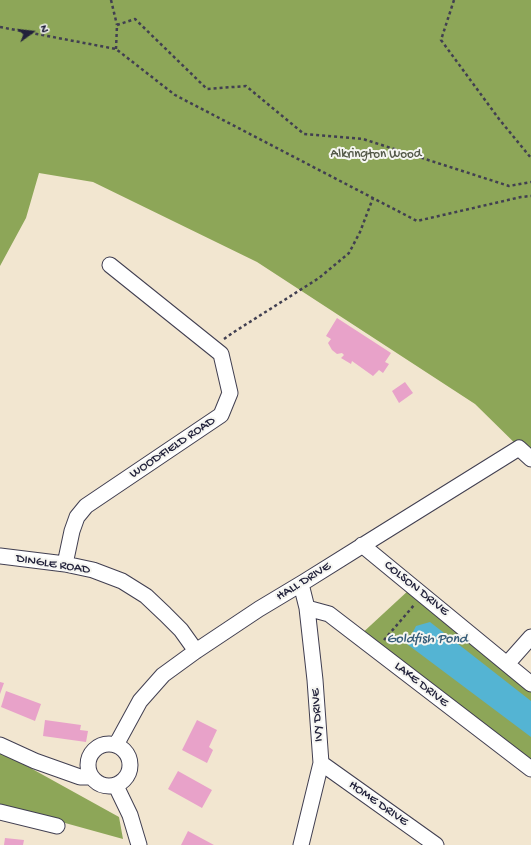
<!DOCTYPE html>
<style>
body{margin:0}
#map{position:relative;width:531px;height:845px;overflow:hidden;background:#f2e6d0;font-family:"Gochi Hand",sans-serif}
canvas{display:block}
.north{position:absolute;left:12px;top:12px;width:40px;height:40px;-webkit-text-stroke:3px #f6f6f2;paint-order:stroke;rotate:75deg;font-size:11px;font-weight:700;line-height:16px;text-align:center;color:#22223b}
.north::after{content:'';display:block;margin:auto;width:14px;height:18px;background:#22223b;clip-path:polygon(50% 0,100% 100%,50% 72%,0 100%)}
</style>
<div id="map">
<canvas width="531" height="845"></canvas>
<div class="north">N</div>
</div>
<script>
const context = document.querySelector('canvas').getContext('2d');
context.lineJoin = 'round';
function paint(path, color) { context.fillStyle = color; context.fill(path, 'evenodd'); }
const poly = rows => new Path2D(rows.map(r => 'M' + r).join(''));
function trace(path, color, width, dash) { context.strokeStyle = color; context.lineWidth = width; context.lineCap = dash ? 'butt' : 'round'; context.setLineDash(dash || []); context.stroke(path); }
function write(font, color, halo, rows, align = 'center') {
  context.font = font + ' "Gochi Hand",sans-serif'; context.lineWidth = 4; context.setLineDash([]); context.textBaseline = 'middle'; context.strokeStyle = halo; context.fillStyle = color; for (const [text, x, y, turn = 0] of rows) {
    context.save(); context.translate(x, y); context.rotate((+turn || 0) * Math.PI / 180); context.textAlign = isNaN(turn) ? turn : align; if (halo) context.strokeText(text, 0, 0); context.fillText(text, 0, 0); context.restore();
  }
}
paint(poly([
 [0,0,531,0,531,459,475,404,257,262,93,182,39,173,26,218,0,266],
 [410,589,531,682,531,769,358,637],
 [0,747,16,760,119,817,123,839,0,805]
]), '#8da658');
paint(poly([
 [430,622,531,701,531,737,407,644,416,626]
]), '#54b4d3');
paint(poly([
 [337,318,391,353,385,362,389,364,383,373,379,370,373,376,352,361,351,364,341,358,344,355,342,353,337,354,332,350,328,343,331,339,326,336],
 [405,382,413,393,399,403,392,391],
 [0,682,4,683,0,694],
 [6,691,41,704,35,721,1,707],
 [45,720,81,725,80,730,88,731,86,742,43,736],
 [197,720,217,730,209,747,213,750,207,763,182,750],
 [178,771,212,790,202,808,168,789],
 [188,831,214,845,181,845],
 [5,838,24,840,23,845,4,845]
]), '#e8a2c9');
const minor = poly([
 [362,545,531,684],
 [0,556,65,564,93,570,122,581,146,596,165,614,181,630,196,651],
 [65,564,72,531,77,517,86,506,221,415,230,393,221,354,110,265],
 [301,584,307,608,315,680,321,763,301,845],
 [307,608,329,614,531,769],
 [507,664,531,637],
 '88 765a21 21 0 1 1 42 0a21 21 0 1 1-42 0Z',
 [0,745,35,761,80,777,91,777],
 [116,745,140,701,163,675,196,651,259,609,304,582,368,542,519,448,531,459],
 [321,763,436,845],
 [116,786,130,815,139,845],
 [0,812,57,826]
]);
trace(minor, '#413f51', 17);
trace(poly([
 [111,0,117,25],
 [454,0,441,40,499,119,531,158],
 [0,27,116,49,175,95,417,221,521,197,531,196],
 [116,49,117,25,135,19,207,89,246,86,304,134,363,139,509,186,531,182],
 [224,339,234,332,319,278,349,253,360,232,373,198],
 [384,640,415,604]
]), '#413f51', 2.5, [3, 3]);
trace(minor, '#fff', 15);
write('13px', '#545949', '#f6f6f2', [
 ["Alkrington Wood",376,155]
]);
write('13px', '#22223b', '#f6f6f2', [
 ["WOODFIELD ROAD",173,448,-34],
 ["DINGLE ROAD",53,565,9],
 ["HALL DRIVE",304,582,-32],
 ["COLSON DRIVE",416,589,39],
 ["LAKE DRIVE",421,685,38],
 ["IVY DRIVE",318,715,-94],
 ["HOME DRIVE",378,804,35]
]);
write('italic 14px', '#365c78', '#f6f6f2', [
 ["Goldfish Pond",427,640]
]);
</script>
